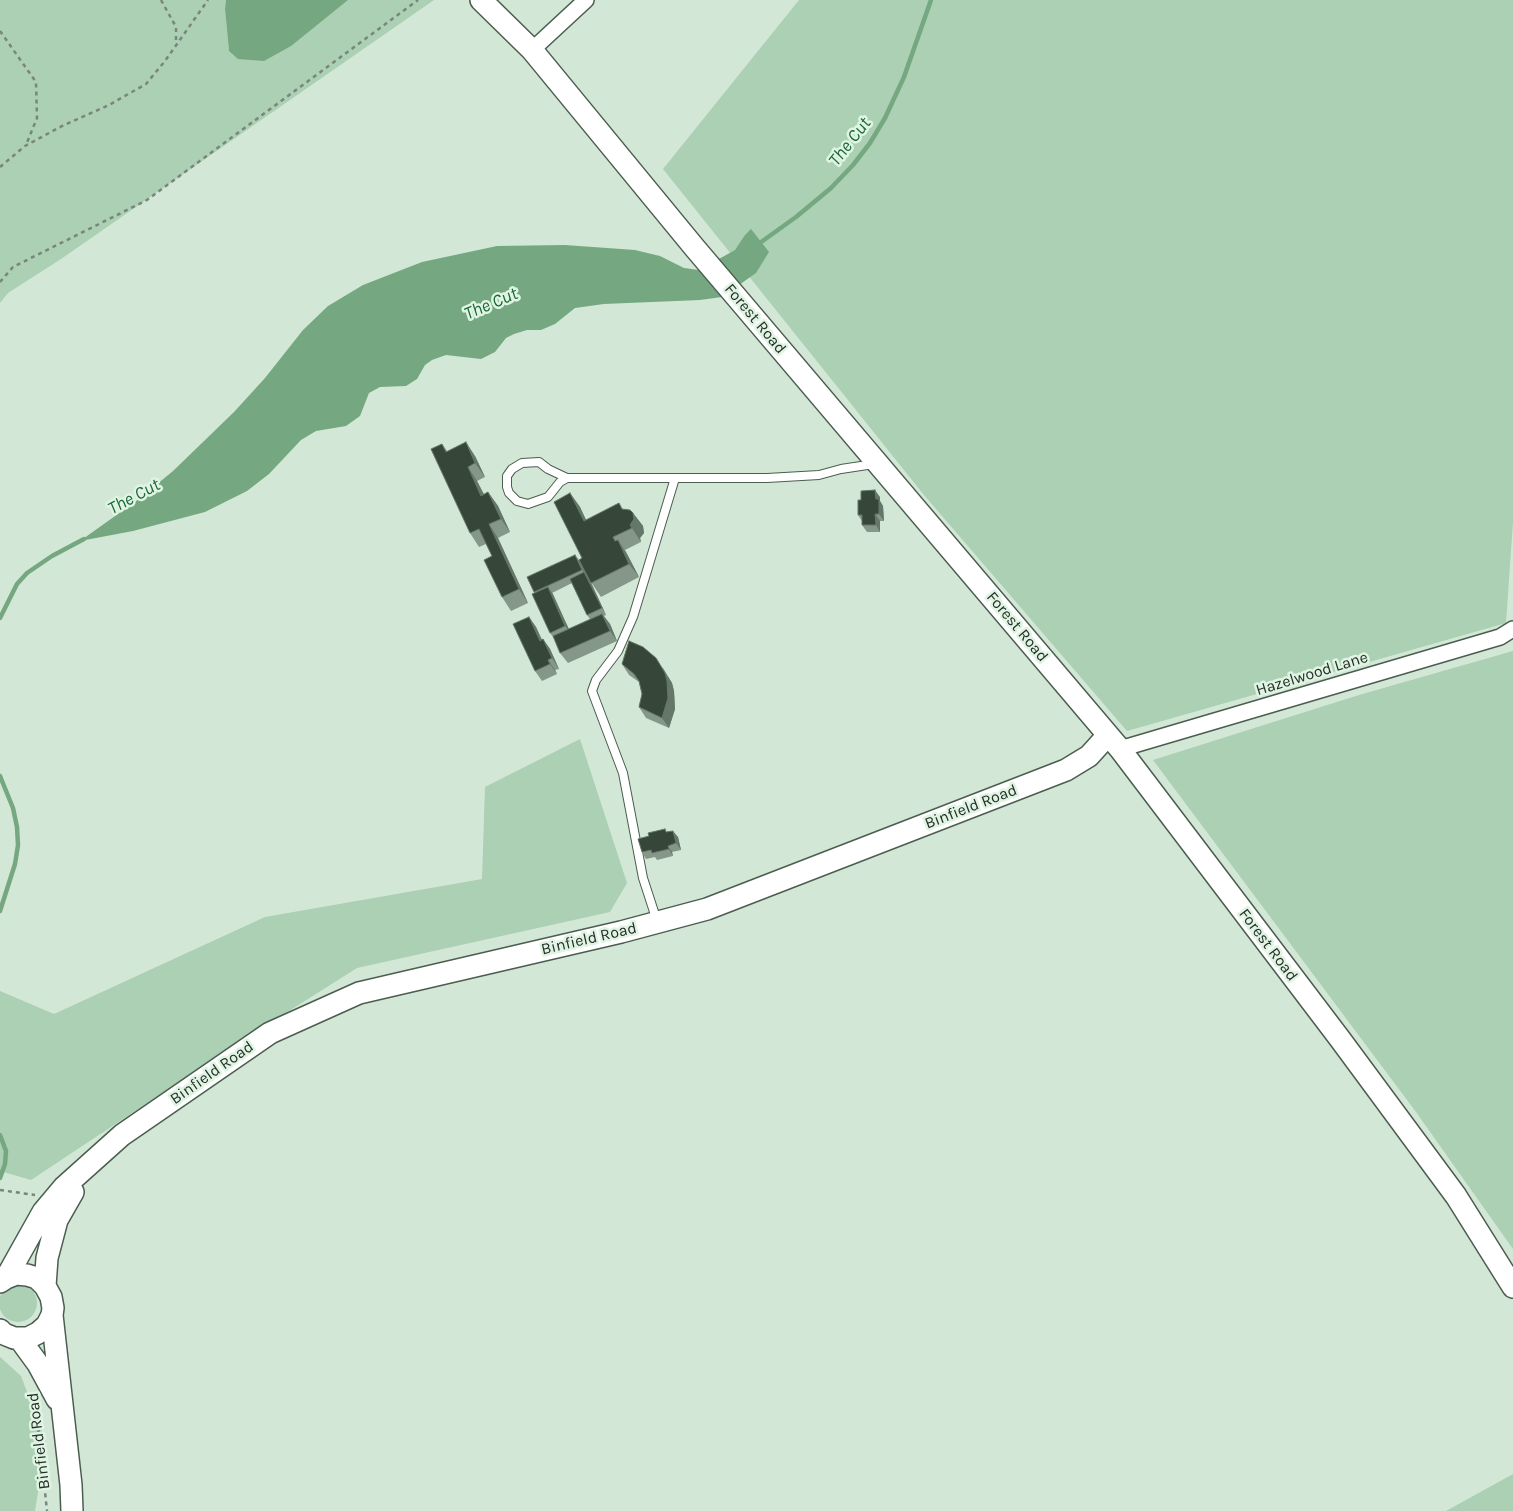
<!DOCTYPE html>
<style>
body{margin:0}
canvas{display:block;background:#d2e7d6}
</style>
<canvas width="1513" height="1511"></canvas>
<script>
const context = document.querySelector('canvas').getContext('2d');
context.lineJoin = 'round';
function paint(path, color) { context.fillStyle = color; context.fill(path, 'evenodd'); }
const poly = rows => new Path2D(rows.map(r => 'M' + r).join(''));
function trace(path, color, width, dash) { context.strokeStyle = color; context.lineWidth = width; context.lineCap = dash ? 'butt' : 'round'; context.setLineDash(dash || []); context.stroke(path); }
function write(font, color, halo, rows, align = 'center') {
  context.font = font + ' Karla,sans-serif'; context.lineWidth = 5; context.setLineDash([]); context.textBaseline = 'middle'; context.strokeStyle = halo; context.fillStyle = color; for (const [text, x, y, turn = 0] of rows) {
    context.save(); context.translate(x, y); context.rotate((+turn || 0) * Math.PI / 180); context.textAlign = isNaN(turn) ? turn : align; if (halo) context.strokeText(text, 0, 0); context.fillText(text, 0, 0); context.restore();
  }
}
paint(poly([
 [0,0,226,0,225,9,229,51,338,7,348,0,434,0,61,259,8,293,0,303],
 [799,0,1513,0,1513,522,1506,623,1127,731,924,495,663,169],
 [1513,651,1513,1249,1416,1112,1153,760,1359,695],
 [580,739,627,883,610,912,357,968,224,1052,31,1180,0,1171,0,991,54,1014,265,917,482,879,485,787],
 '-1 1303a19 19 0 1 1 38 0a19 19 0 1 1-38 0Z',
 [0,1357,21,1376,46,1442,35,1511,0,1511],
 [1513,1474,1513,1511,1446,1511]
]), '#abd0b3');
paint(poly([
 [226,0,348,0,291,46,264,61,238,59,229,51,225,9],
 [751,229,769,252,756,273,722,297,700,300,604,304,575,308,555,324,541,330,527,330,514,334,506,338,495,352,481,359,446,355,432,360,425,365,417,379,406,386,380,387,369,393,360,416,346,426,316,431,301,440,269,474,247,491,205,512,133,531,80,541,139,499,173,471,234,412,265,378,303,330,328,306,363,285,422,262,497,246,565,245,635,250,660,256,684,268,699,270,735,250,745,235]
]), '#75a881');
trace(poly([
 [757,245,796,217,831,188,853,165,870,143,885,118,904,77,931,0],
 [0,618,17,584,27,573,52,556,84,539],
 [0,776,13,808,17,827,18,845,15,864,0,911],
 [0,1135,6,1151,5,1164,0,1178]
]), '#75a881', 4.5);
const service = poly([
 [567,478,548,469,539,462,522,463,512,469,507,476,507,487,509,493,517,501,528,504,548,497,560,482,567,478,767,478,819,475,841,469,874,464],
 [657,921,643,878,623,773,592,691,596,680,618,651,633,617,675,478]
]);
const minor = poly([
 [532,50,586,0],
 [1120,749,1500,637,1513,629]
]);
const secondary = poly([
 [481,0,532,50,694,247,1120,749,1340,1039,1456,1196,1513,1287],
 [6,1278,43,1212,64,1187,122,1135,270,1033,359,993,621,932,707,909,1066,770,1089,756,1108,735],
 [0,1282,6,1278,16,1274,27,1275,37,1278,45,1286,51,1297,53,1308,52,1315,47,1325,38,1333,28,1338,14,1338,4,1334,0,1330],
 [45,1286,47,1258,57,1220,73,1192],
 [52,1315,71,1485,72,1511],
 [19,1338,38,1364,57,1399]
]);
trace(service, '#4b5d4f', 10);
trace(minor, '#4b5d4f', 18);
trace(secondary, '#4b5d4f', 24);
trace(poly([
 [161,0,176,27,176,44],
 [0,31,36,82,37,118,26,145],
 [0,167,25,146,62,126,109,105,146,84,165,61,208,0],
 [0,282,13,267,147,200,418,0],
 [0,1190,35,1195],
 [35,1398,47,1511]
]), '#78867b', 2.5, [4, 4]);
trace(service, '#fff', 8);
trace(minor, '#fff', 15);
trace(secondary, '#fff', 21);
paint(poly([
 [442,444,447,451,475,456,485,477,477,481,484,494,488,492,498,506,510,532,498,538,528,603,511,611,502,597,492,556,486,544,479,547,470,533],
 [570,493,580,507,586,520,624,509,633,513,643,526,644,533,640,538,641,542,625,550,639,577,601,597,591,582,606,615,604,616,610,624,617,641,568,663,560,653,554,638,550,633,534,592,575,555,580,562,586,574,589,578,582,558],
 [572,583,587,615,590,619,569,629,552,593],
 [880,497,880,501,883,506,884,521,880,521,880,532,867,532,862,525,862,521,858,515],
 [529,617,536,627,542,640,543,639,550,649,559,669,555,670,557,674,542,681,535,671],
 [622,664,663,668,672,683,674,691,675,709,669,728,646,718,639,707,642,694,639,682,629,675],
 [667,832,678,837,681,850,672,852,673,856,657,860,655,857,646,859,642,852]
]), '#849788');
paint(poly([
 [466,442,475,456,485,477,475,463],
 [468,467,477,481,491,509,481,496],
 [875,490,880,497,880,501,883,506,884,521,879,514,876,499],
 [488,492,498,506,510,532,501,519],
 [570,493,580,507,593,535,584,521],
 [633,513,643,526,644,533,640,538,641,542,630,525],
 [875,514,880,521,880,532,876,525],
 [489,524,498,538,528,603,519,589],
 [618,540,627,554,639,577,629,564],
 [575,555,580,562,586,574,589,579,606,615,602,608],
 [548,587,553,594,570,632,565,626],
 [602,614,610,624,617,641,610,631],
 [529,617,536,627,547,651,540,641],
 [543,639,550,649,559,669,552,658],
 [656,658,672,683,674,691,675,709,669,728,662,718],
 [548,660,555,670,557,674,550,664],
 [673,831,678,837,681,850,676,843],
 [668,846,672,852,673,856,669,849]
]), '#657768');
const building = poly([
 [466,442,475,463,468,467,481,496,488,492,501,519,489,524,519,589,502,597,484,560,492,556,479,529,470,533,431,449,442,444,446,452,466,442],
 [875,490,876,499,879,499,879,514,875,514,876,525,862,525,862,515,858,515,858,500,861,500,861,491,875,490],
 [570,493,584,521,619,503,622,509,630,510,633,513,634,519,630,525,632,528,613,537,615,541,618,540,629,564,591,583,579,560,582,558,554,502,570,493],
 [575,555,582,570,534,592,527,577,575,555],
 [584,572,602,608,587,615,570,579,584,572],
 [548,587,565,626,550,633,532,594,548,587],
 [602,614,610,631,560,653,553,636,602,614],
 [529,617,540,641,543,639,552,658,548,660,550,664,535,671,513,624,529,617],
 [629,641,643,647,656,658,665,673,667,681,668,698,662,718,639,707,642,694,639,681,634,674,622,664,629,641],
 [665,829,666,832,673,831,676,843,668,846,669,849,652,853,651,850,642,852,638,839,649,836,648,833,665,829]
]);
paint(building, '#364739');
trace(building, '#657768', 1);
write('16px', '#262d27', '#dff4e3', [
 ["Forest Road",755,319,50],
 ["Forest Road",1017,627,50],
 ["Hazelwood Lane",1312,674,-17],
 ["Binfield Road",971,807,-21],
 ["Binfield Road",589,939,-13],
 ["Forest Road",1268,945,53],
 ["Binfield Road",212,1073,-35],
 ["Binfield Road",39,1441,-97]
]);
write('italic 18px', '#1b6836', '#dff4e3', [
 ["The Cut",850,142,-52],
 ["The Cut",491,304,-23],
 ["The Cut",134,497,-28]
]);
</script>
